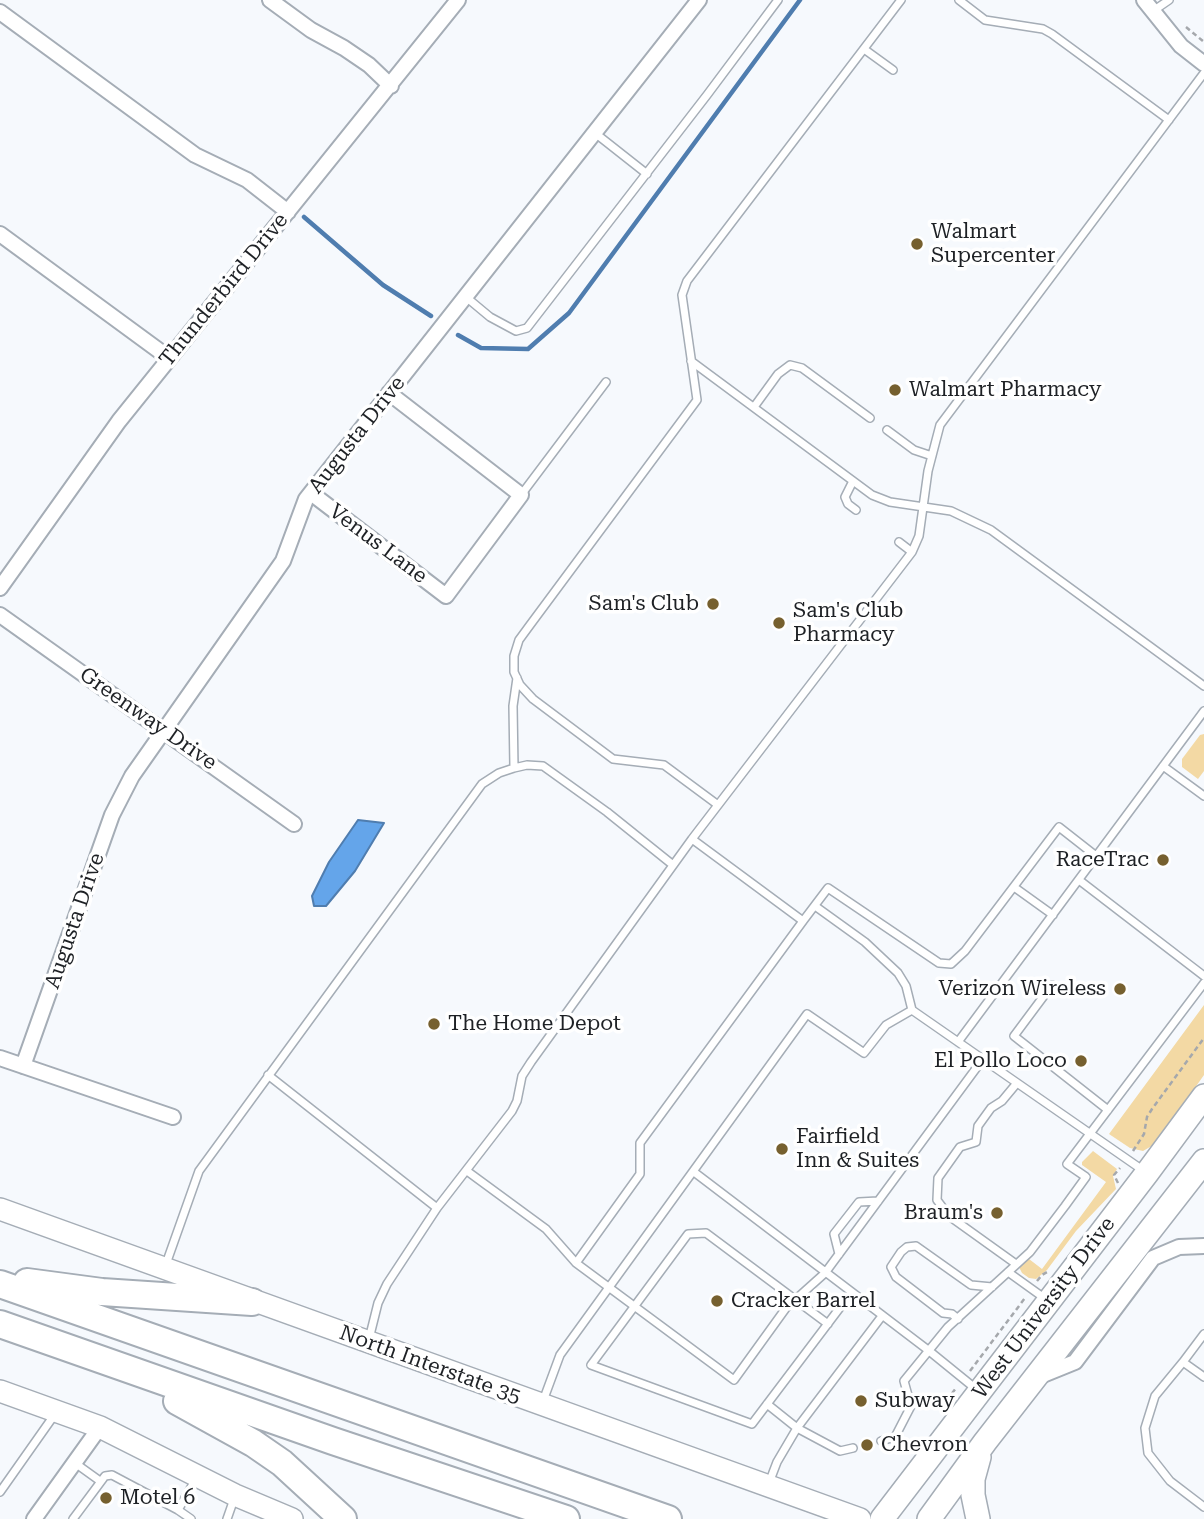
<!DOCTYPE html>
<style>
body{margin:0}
canvas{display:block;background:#f6f9fd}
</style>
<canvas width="1204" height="1519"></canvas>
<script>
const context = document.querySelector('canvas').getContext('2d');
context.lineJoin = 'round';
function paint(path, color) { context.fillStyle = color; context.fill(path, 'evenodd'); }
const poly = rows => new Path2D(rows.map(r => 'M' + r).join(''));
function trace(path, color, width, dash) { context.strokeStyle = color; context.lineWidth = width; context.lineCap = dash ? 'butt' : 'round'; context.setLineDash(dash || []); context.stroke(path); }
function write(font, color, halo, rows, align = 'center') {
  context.font = font + ' "Roboto Serif",serif'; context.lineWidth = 7; context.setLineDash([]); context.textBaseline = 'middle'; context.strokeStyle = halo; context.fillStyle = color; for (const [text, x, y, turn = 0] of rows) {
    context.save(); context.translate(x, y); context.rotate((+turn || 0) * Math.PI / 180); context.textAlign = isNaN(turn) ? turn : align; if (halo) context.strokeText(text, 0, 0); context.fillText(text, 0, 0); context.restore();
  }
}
paint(poly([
 [1204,734,1204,771,1198,779,1182,767,1182,759,1200,735],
 [1204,1005,1204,1075,1155,1144,1143,1151,1130,1148,1109,1134],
 [1093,1151,1117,1169,1113,1176,1116,1189,1076,1231,1047,1270,1036,1279,1029,1278,1022,1273,1019,1267,1023,1262,1029,1259,1042,1269,1106,1182,1082,1165,1082,1162]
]), '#f3d9a4');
const water = poly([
 [358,820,384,823,355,871,326,906,314,906,312,896,329,862,358,820]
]);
paint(water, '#64a5ea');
trace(water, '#4f7daf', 2);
trace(poly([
 [304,217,383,285,431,316],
 [458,335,481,348,528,349,569,313,800,0]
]), '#4f7daf', 4.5);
const service = poly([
 [959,0,985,20,1043,29,1052,34,1169,120],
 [1153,11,1169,0],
 [864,49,893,70],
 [595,133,647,174],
 [466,297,490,317,516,331,527,328,707,95,778,0],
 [691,361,872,495,890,502,951,511,991,530,1204,686],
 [754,407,778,374,790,365,802,368,870,418],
 [887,430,914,450,932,456],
 [853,481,845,497,848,504,856,510],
 [521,495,606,382],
 [899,542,912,552],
 [1163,766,1204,796],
 [514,768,513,706,517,678],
 [718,805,664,765,613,759,533,699,520,685,514,672,514,656,519,640,530,625,697,400,682,295,687,281,901,0],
 [692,839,803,921,828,888,939,963,951,964,965,951,1059,827,1096,856],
 [1079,880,1204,976],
 [1014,887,1053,915],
 [815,906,865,942,898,973,906,986,912,1010,1144,1171],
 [1052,985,1014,1036,1108,1110],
 [958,1042,1204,711],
 [268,1075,437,1208],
 [467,1171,546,1229,576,1263,734,1380,786,1308,825,1273,983,1059],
 [694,1172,928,1350,976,1389],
 [839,1254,834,1234,859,1202,878,1201],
 [576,1263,640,1174,640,1143,803,921],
 [166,1264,199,1171,482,784,499,773,514,768,527,765,543,766,607,812,673,865],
 [1016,1264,949,1216,937,1200,938,1178,960,1147,976,1142,978,1126,991,1108,1002,1101,1017,1083],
 [1008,1272,1047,1300],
 [958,1319,952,1314,943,1313,896,1277,891,1267,901,1252,907,1247,916,1246,971,1285,992,1287],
 [828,1324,706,1233,688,1234,591,1365,752,1424,851,1293],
 [1204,1334,1183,1362,1204,1377],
 [369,1339,378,1303,387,1284,437,1208,512,1111,517,1101,522,1076,531,1062,692,839,912,552,919,536,928,471,940,425,1204,73],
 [1183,1362,1155,1396,1145,1428,1148,1453,1170,1481,1204,1507],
 [543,1401,560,1355,807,1014,864,1053,886,1025,912,1010],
 [767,1404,797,1428,840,1451,853,1448],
 [881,1441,895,1437,911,1406,904,1381,948,1327,1030,1252,1065,1206,1086,1177,1067,1164,1204,983],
 [75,1463,100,1481],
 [769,1483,777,1462,797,1428,882,1316],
 [0,1492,55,1414],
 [178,1510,191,1519],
 [73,1519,105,1476,112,1475,178,1510,197,1477],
 [227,1519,234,1499]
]);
const minor = poly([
 [270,0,311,30,344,48,369,65,391,86],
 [1144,0,1181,46,1204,64],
 [0,12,195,155,247,180,288,212],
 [0,234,169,358],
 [311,493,446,596,521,495,389,393],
 [0,588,119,421,458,0],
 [0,615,294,824],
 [0,1058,173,1117],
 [23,1066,112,815,132,776,283,561,306,499,699,0],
 [1038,1377,1075,1362,1153,1258,1179,1247,1204,1246],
 [34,1519,100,1427]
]);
const secondary = poly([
 [0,1209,860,1519],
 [0,1391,100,1427,235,1495,292,1519]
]);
const primary = poly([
 [882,1519,1147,1173,1204,1096],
 [929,1519,985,1442,1204,1161],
 [978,1519,973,1495,973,1479,979,1457]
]);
const motorway = poly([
 [27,1282,102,1292,252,1302],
 [0,1284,668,1519],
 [0,1324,333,1441,566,1519],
 [177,1401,253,1443,282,1463,343,1519]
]);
trace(service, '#a5adb6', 10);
trace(minor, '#a5adb6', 18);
trace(secondary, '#a5adb6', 24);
trace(primary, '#a5adb6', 26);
trace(motorway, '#a5adb6', 30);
trace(poly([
 [1186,27,1204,42],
 [1133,1151,1144,1134,1147,1117,1152,1109,1204,1038],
 [1118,1183,1114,1175,1120,1168],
 [1037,1281,1042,1275,1047,1272],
 [970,1371,1025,1298],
 [944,1408,945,1402,957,1387]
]), '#a5a8ac', 2.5, [5, 3.5]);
trace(service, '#fff', 7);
trace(minor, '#fff', 14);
trace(secondary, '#fff', 21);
trace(primary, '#fff', 23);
trace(motorway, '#fff', 26);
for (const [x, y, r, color] of [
 [917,244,7,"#76602f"],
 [895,390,7,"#76602f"],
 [713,604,7,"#76602f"],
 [779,623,7,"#76602f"],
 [1163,860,7,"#76602f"],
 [1120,989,7,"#76602f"],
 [434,1024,7,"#76602f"],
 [1081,1061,7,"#76602f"],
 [782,1149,7,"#76602f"],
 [997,1213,7,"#76602f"],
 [717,1301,7,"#76602f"],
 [861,1401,7,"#76602f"],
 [867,1445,7,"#76602f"],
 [106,1498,7,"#76602f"]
]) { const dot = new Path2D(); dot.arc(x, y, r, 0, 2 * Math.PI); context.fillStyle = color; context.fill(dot); trace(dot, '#fff', 2.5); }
write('21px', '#1e2125', '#fff', [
 ["Walmart",931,232],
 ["Supercenter",931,256],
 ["Walmart Pharmacy",909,390],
 ["Sam's Club",699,604,"right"],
 ["Sam's Club",793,611],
 ["Pharmacy",793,635],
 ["RaceTrac",1149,860,"right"],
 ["Verizon Wireless",1106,989,"right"],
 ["The Home Depot",448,1024],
 ["El Pollo Loco",1067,1061,"right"],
 ["Fairfield",796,1137],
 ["Inn & Suites",796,1161],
 ["Braum's",983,1213,"right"],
 ["Cracker Barrel",731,1301],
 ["Subway",875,1401],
 ["Chevron",881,1445],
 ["Motel 6",120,1498]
], 'left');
write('21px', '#1e2125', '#fff', [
 ["Thunderbird Drive",224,290,-51],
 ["Augusta Drive",357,435,-52],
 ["Venus Lane",378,544,37],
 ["Greenway Drive",148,719,35],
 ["Augusta Drive",75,921,-71],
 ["West University Drive",1044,1308,-53],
 ["North Interstate 35",430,1365,20]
]);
</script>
